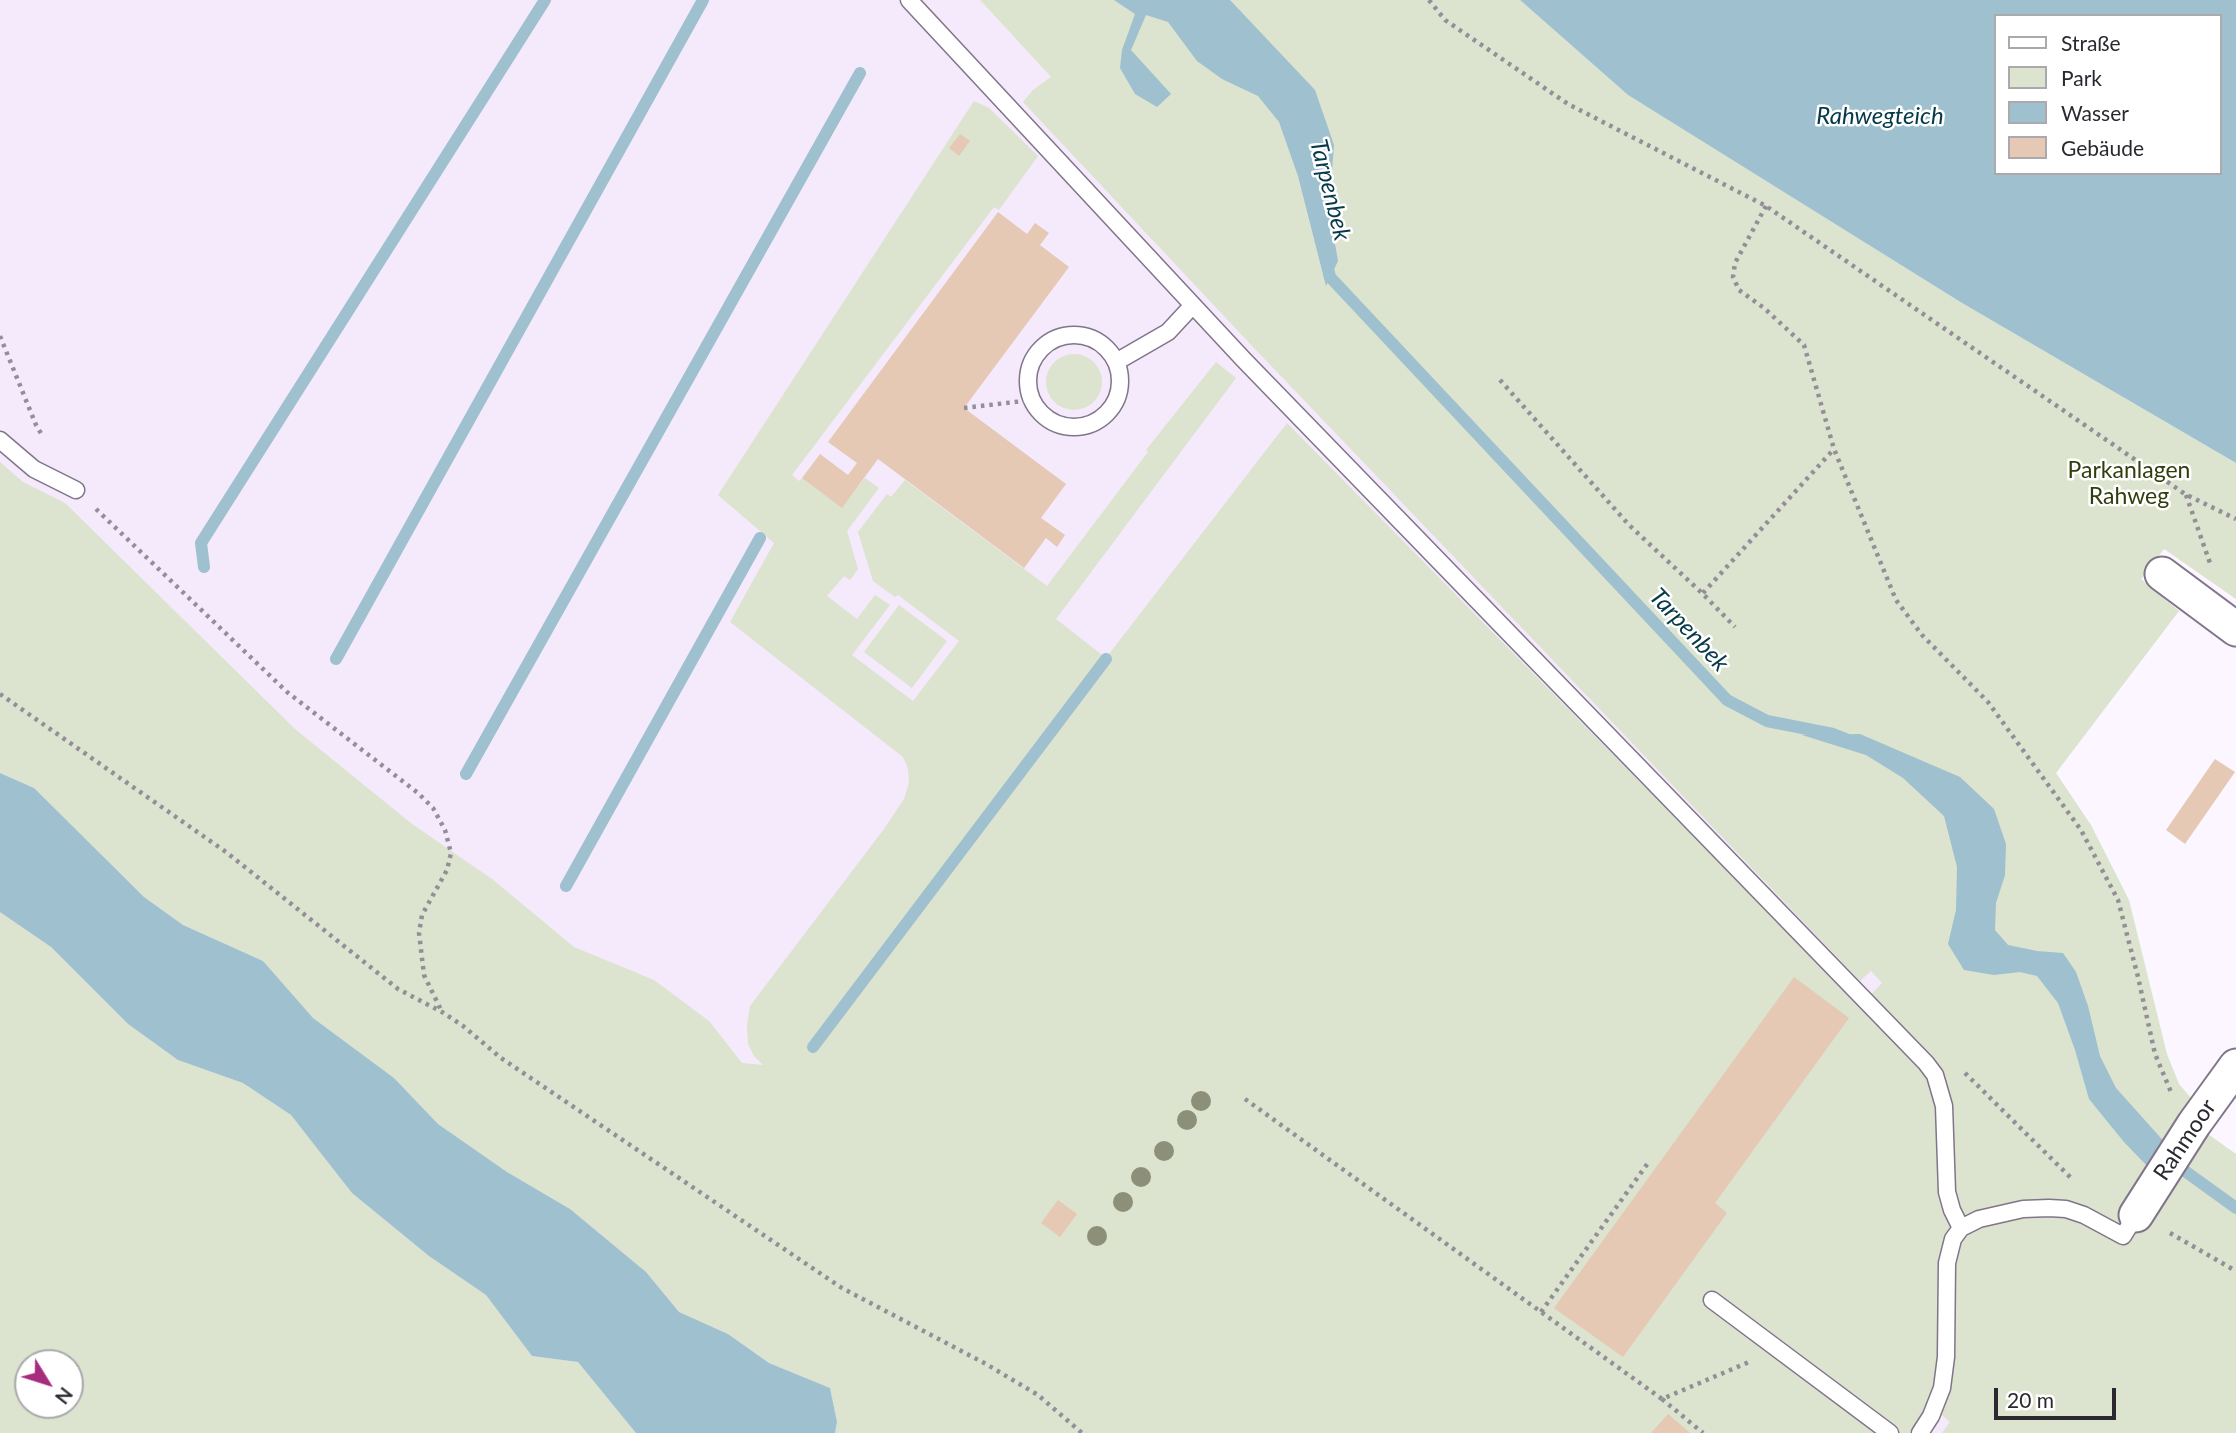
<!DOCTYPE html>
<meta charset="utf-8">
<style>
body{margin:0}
#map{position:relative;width:2236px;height:1433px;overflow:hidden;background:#fbf6ff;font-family:Lato,sans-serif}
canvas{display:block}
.legend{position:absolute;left:1994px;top:14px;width:228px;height:161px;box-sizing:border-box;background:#fff;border:2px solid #aba9ac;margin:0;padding:9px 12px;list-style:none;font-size:21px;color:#2c2830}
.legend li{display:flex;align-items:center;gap:14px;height:35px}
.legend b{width:35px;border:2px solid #aba9ac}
.north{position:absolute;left:14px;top:1349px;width:70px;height:70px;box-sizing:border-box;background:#fff;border:2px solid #aba9ac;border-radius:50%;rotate:128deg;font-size:19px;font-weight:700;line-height:28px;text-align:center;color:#2c2830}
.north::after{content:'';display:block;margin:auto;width:24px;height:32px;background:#a82c7e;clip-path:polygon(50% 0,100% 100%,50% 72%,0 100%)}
.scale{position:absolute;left:1994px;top:1388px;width:122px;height:32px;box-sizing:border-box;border:4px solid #2c2830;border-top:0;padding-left:9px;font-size:21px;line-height:24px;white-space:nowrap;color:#2c2830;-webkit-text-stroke:5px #fff;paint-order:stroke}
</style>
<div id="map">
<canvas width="2236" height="1433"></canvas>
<ul class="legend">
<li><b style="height:9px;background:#fff"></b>Straße</li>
<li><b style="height:19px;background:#dce3ce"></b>Park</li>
<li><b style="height:19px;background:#9ec0cf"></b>Wasser</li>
<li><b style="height:19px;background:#e5c9b4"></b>Gebäude</li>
</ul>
<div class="north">N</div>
<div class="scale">20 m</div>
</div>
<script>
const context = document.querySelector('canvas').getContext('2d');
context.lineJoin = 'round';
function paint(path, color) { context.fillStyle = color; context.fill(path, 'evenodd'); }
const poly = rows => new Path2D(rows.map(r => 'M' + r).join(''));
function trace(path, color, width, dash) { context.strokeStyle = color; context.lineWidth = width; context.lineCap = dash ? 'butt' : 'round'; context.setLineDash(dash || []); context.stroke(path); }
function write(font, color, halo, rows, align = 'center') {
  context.font = font + ' Lato,sans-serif'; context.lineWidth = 5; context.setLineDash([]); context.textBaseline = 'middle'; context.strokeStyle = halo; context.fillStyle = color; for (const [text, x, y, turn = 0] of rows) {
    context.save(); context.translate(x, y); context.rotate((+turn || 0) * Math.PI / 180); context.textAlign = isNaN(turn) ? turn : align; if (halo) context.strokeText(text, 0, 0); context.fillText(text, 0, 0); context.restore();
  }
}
paint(poly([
 [0,0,980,0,1883,983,1877,989,2080,1195,2188,1258,2236,1433,0,1433],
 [28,1363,70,1363,70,1405,28,1405]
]), '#f4eafc');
paint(poly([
 [980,0,1520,0,1628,95,1962,303,2236,463,2236,599,2164,549,2141,579,2179,611,2056,773,2091,825,2129,900,2167,1054,2179,1084,2196,1104,2122,1219,2142,1231,2205,1132,2236,1154,2236,1433,1942,1433,1950,1422,1930,1405,1910,1433,835,1433,837,1422,830,1388,769,1363,728,1334,679,1312,646,1272,570,1209,507,1172,438,1124,394,1078,313,1018,263,961,183,925,144,897,34,788,0,773,0,462,23,482,65,503,295,729,412,824,492,879,574,947,654,980,709,1021,742,1063,763,1065,754,1056,748,1044,747,1026,750,1006,884,829,904,799,909,783,908,768,903,757,730,622,774,543,718,495,974,101,989,108,1038,156,999,210,994,207,792,475,799,481,802,478,842,507,865,478,879,488,847,531,858,569,850,580,844,576,827,596,857,619,875,595,890,605,852,655,913,701,959,641,898,595,895,597,873,581,858,532,887,494,891,497,905,480,1047,586,1148,452,1146,450,1216,362,1236,378,1056,619,1106,658,1287,423,1860,1006,1882,983,1871,971,1860,981,1255,349,1023,102,1033,90,1051,77],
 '1046 382a28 28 0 1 1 56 0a28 28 0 1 1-56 0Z',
 [899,605,947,641,912,688,864,652],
 [0,912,51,947,128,1024,178,1060,243,1083,291,1115,352,1193,429,1256,486,1295,532,1356,578,1362,636,1433,0,1433],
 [28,1363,70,1363,70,1405,28,1405]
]), '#dce3ce');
paint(poly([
 [1114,0,1230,0,1315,90,1334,145,1329,210,1338,261,1326,286,1298,176,1279,122,1258,96,1222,79,1197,61,1168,22,1146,15,1131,50,1171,94,1157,107,1135,94,1120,68,1122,50,1135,14],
 [1520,0,2236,0,2236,463,1962,303,1628,95],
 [1996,16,2220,16,2220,173,1996,173],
 [1860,734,1960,777,1994,809,2006,844,2005,875,1996,903,1995,930,2008,945,2037,951,2063,953,2076,972,2088,1006,2100,1056,2116,1088,2168,1146,2152,1171,2124,1142,2089,1099,2075,1050,2058,1003,2037,976,2020,972,1994,975,1964,970,1948,944,1956,910,1957,867,1944,816,1903,778,1866,755,1802,735],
 [0,773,34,788,144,897,183,925,263,961,313,1018,394,1078,438,1124,507,1172,570,1209,646,1272,679,1312,728,1334,769,1363,830,1388,837,1422,835,1433,636,1433,578,1362,532,1356,486,1295,429,1256,352,1193,291,1115,243,1083,178,1060,128,1024,51,947,0,912]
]), '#9ec0cf');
trace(poly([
 [1327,264,1330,277,1727,700,1767,721,1833,734,1846,739],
 [204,567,201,543,545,0],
 [336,659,703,0],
 [466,774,860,73],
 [566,886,760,538],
 [813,1047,1106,659],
 [2171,1161,2236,1208]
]), '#9ec0cf', 12);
paint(poly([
 [960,134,970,141,959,156,949,148],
 [998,212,1027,234,1035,223,1049,233,1040,245,1069,267,964,408,1066,484,1041,518,1065,535,1057,547,1046,538,1024,568,878,459,842,508,802,478,820,454,848,475,857,463,828,442],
 [2215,759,2235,772,2185,844,2166,830],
 [1794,977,1849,1018,1715,1203,1727,1213,1623,1357,1554,1308],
 [1058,1200,1077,1214,1060,1237,1041,1223],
 [1668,1414,1690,1433,1651,1433]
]), '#e5c9b4');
const service = poly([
 [909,0,1244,360,1926,1063,1935,1075,1944,1106,1947,1192,1952,1210,1961,1228],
 '1028 381a46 46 0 1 1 92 0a46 46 0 1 1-92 0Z',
 [1116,362,1168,332,1193,305],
 [0,440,34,469,76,490],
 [1712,1300,1890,1433],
 [1920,1433,1931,1416,1942,1388,1946,1357,1947,1263,1953,1239,1961,1228,1979,1219,2023,1209,2049,1208,2066,1209,2084,1215,2123,1236,2136,1215]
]);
const minor = poly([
 [2162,574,2236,629],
 [2136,1215,2194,1124,2236,1066]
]);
trace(service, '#807589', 19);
trace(minor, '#807589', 37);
trace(poly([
 [1429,0,1445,20,1568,104,1766,206,2185,494,2236,519],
 [1766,206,1735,263,1733,277,1739,290,1764,308,1804,345,1834,449,1896,600,1922,635,1988,702,2081,830,2118,900,2138,977,2155,1054,2171,1092],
 [0,336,36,425,42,435],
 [1500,380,1629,525,1703,594,1735,627],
 [964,408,1032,400],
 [2186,495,2210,563],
 [96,509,287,692,418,793,433,808,445,830,451,853,447,870,422,915,419,933,424,975,442,1012],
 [1703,593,1834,449],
 [0,694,226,852,398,989,442,1012,463,1026,501,1058,842,1288,986,1364,1038,1395,1082,1433],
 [1965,1073,2073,1180],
 [1245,1099,1662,1399,1749,1362],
 [2170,1233,2236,1271],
 [1541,1312,1648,1163],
 [1662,1399,1703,1433]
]), '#938e97', 4.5, [3.5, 5]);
trace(service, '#fff', 16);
trace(minor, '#fff', 33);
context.fillStyle = '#8c9079';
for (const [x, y] of [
 [1201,1101],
 [1187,1120],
 [1164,1151],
 [1141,1177],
 [1123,1202],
 [1097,1236]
]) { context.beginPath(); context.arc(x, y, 10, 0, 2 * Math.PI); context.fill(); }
write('23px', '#313d0b', '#fff', [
 ["Parkanlagen",2129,471],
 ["Rahweg",2129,497]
]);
write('23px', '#2c2830', '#fff', [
 ["Rahmoor",2185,1140,-56]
]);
write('italic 24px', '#063949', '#fff', [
 ["Rahwegteich",1880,116],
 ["Tarpenbek",1330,190,76],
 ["Tarpenbek",1689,630,47]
]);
</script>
